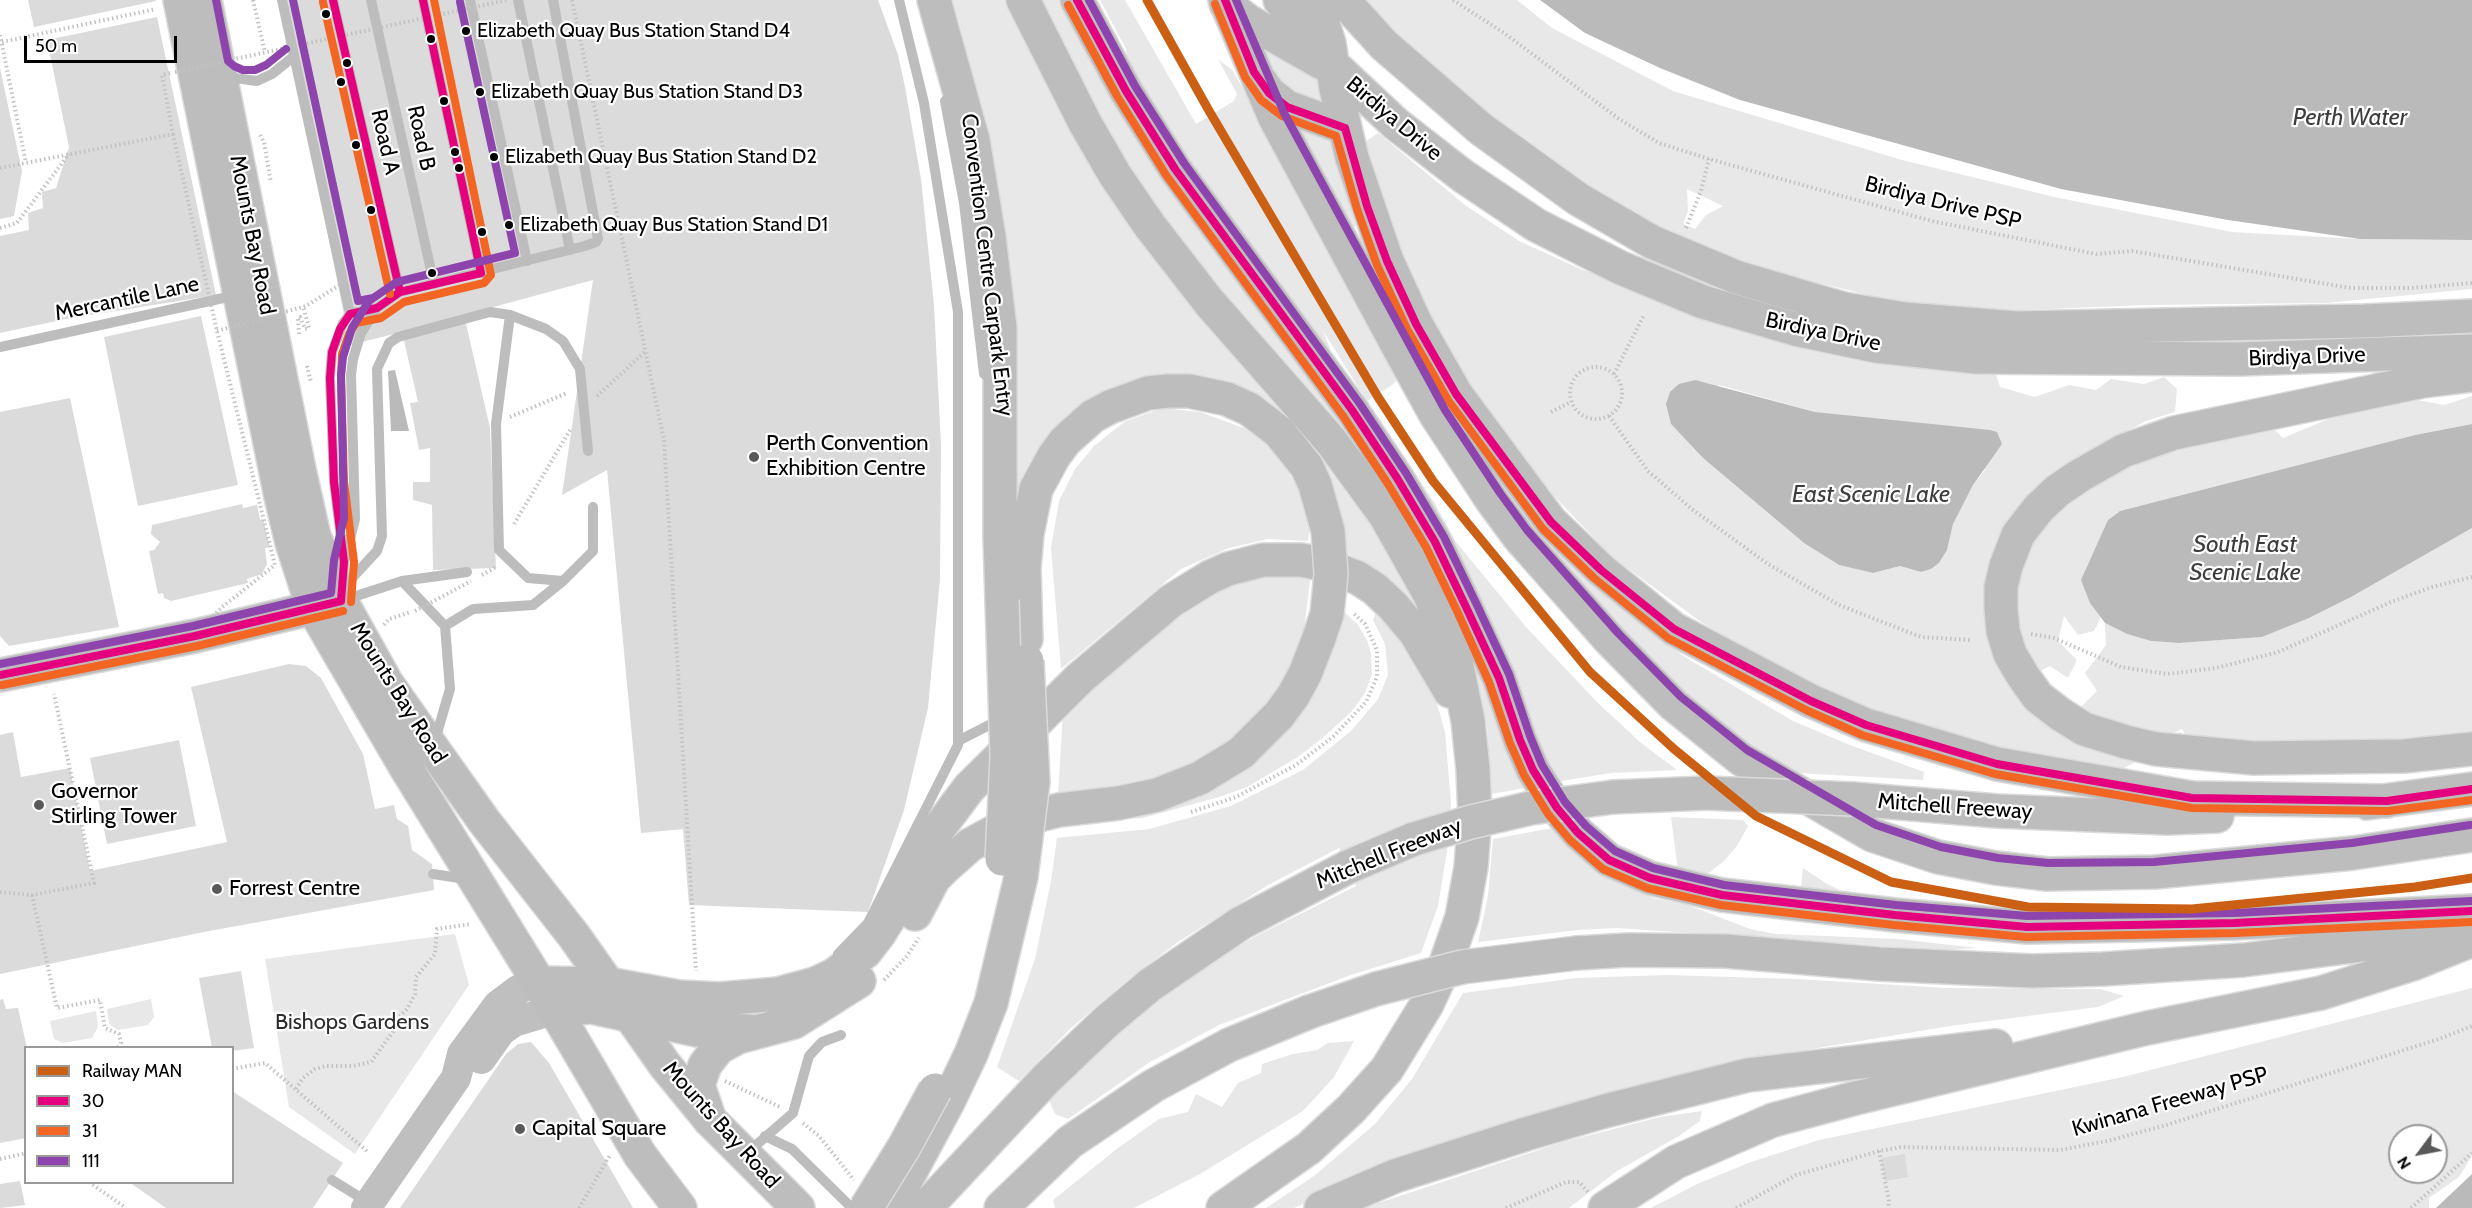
<!DOCTYPE html>
<style>
body{margin:0}
#map{position:relative;width:2472px;height:1208px;overflow:hidden;background:#fff;font-family:Cabin,sans-serif}
canvas{display:block}
.legend{position:absolute;left:24px;top:1046px;width:210px;height:138px;box-sizing:border-box;background:#fff;border:2px solid #999;margin:0;padding:8px 10px;list-style:none;font-size:18px;color:#000}
.legend li{display:flex;align-items:center;gap:12px;height:30px}
.legend b{width:30px;border:2px solid #999}
.north{position:absolute;left:2388px;top:1124px;width:60px;height:60px;box-sizing:border-box;background:#fff;border:2px solid #999;border-radius:50%;rotate:238deg;font-size:16px;font-weight:700;line-height:24px;text-align:center;color:#000}
.north::after{content:'';display:block;margin:auto;width:21px;height:27px;background:#595959;clip-path:polygon(50% 0,100% 100%,50% 72%,0 100%)}
.scale{position:absolute;left:24px;top:36px;width:153px;height:27px;box-sizing:border-box;border:3px solid #000;border-top:0;padding-left:8px;font-size:18px;line-height:21px;white-space:nowrap;color:#000;-webkit-text-stroke:4px #fff;paint-order:stroke}
</style>
<div id="map">
<canvas width="2472" height="1208"></canvas>
<ul class="legend">
<li><b style="height:8px;background:#cb6015"></b>Railway MAN</li>
<li><b style="height:8px;background:#e5007d"></b>30</li>
<li><b style="height:8px;background:#f26522"></b>31</li>
<li><b style="height:8px;background:#8e44ad"></b>111</li>
</ul>
<div class="north">N</div>
<div class="scale">50 m</div>
</div>
<script>
const context = document.querySelector('canvas').getContext('2d');
context.lineJoin = 'round';
function paint(path, color) { context.fillStyle = color; context.fill(path, 'evenodd'); }
const poly = rows => new Path2D(rows.map(r => 'M' + r).join(''));
function trace(path, color, width, dash) { context.strokeStyle = color; context.lineWidth = width; context.lineCap = dash ? 'butt' : 'round'; context.setLineDash(dash || []); context.stroke(path); }
function write(font, color, halo, rows, align = 'center') {
  context.font = font + ' Cabin,sans-serif'; context.lineWidth = 4.5; context.setLineDash([]); context.textBaseline = 'middle'; context.strokeStyle = halo; context.fillStyle = color; for (const [text, x, y, turn = 0] of rows) {
    context.save(); context.translate(x, y); context.rotate((+turn || 0) * Math.PI / 180); context.textAlign = isNaN(turn) ? turn : align; if (halo) context.strokeText(text, 0, 0); context.fillText(text, 0, 0); context.restore();
  }
}
paint(poly([
 [952,0,1013,0,1347,482,1434,625,1345,562,1341,514,1328,480,1301,433,1285,418,1129,383,1015,522,1017,383,998,193,961,29],
 [1033,0,1068,0,1405,508,1530,787,1492,794,1487,726,1475,675,1252,335,1134,183],
 [1100,0,1125,0,1196,124,1234,101,1237,94,1218,59,1233,71,1402,375,1392,385,1367,401,1323,331,1340,373,1234,237,1128,62,1126,49],
 [1362,0,1517,0,1552,28,1673,91,1902,160,2059,198,2232,232,2360,239,2472,240,2472,289,2326,303,2146,305,1976,312,1892,301,1804,279,1726,255,1649,225,1562,174,1420,64],
 [1687,189,1723,206,1706,215,1695,229,1683,224,1688,211],
 [1254,30,1315,72,1322,96,1321,103,1314,106,1277,83],
 [1284,114,1330,139,1356,226,1346,230],
 [1378,133,1465,205,1519,241,1583,270,1995,371,2000,387,2035,397,2069,385,2096,390,2111,379,2144,384,2164,377,2177,389,2175,412,2146,421,2061,467,2024,499,2007,524,1988,589,1986,631,1998,669,2036,716,2140,760,2122,769,1984,749,1875,715,1793,676,1701,622,1611,556,1536,477,1480,402,1413,294,1362,144],
 [1719,385,1815,412,1969,430,1985,470,1973,485,1953,524,1947,550,1939,563,1931,569,1921,572,1900,566,1873,573,1839,565,1804,543,1703,458,1671,424],
 [2397,396,2444,405,2472,396,2472,424,2415,435,2120,511,2108,520,2090,603,2101,617,2094,631,2078,635,2064,616,2058,641,2077,660,2068,678,2050,666,2034,674,2010,602,2021,561,2040,524,2063,500,2155,448,2274,429,2283,438,2326,420],
 [1162,408,1200,412,1244,428,1273,449,1300,490,1310,527,1308,541,1268,539,1229,548,1181,569,1061,669,1051,548,1059,501,1075,469,1094,446,1124,422],
 [1372,409,1434,502,1456,542,1526,627,1598,703,1640,742,1677,770,1611,773,1555,782,1364,411],
 [1510,497,1574,567,1634,619,1685,657,1793,721,1850,745,1924,772,1923,780,1779,772,1716,733,1503,503],
 [2472,528,2472,741,2192,745,2182,729,2149,745,2078,710,2097,691,2085,673,2106,645,2105,623,2127,634,2151,641,2179,643,2262,637,2309,618,2351,597],
 [1311,571,1303,640,1287,676,1254,722,1203,761,1141,786,1058,796,1063,711,1148,640,1210,594,1253,572],
 [1379,603,1433,689,1445,732,1451,804,1447,851,1438,906,1421,953,1348,976,1219,1025,1150,1062,1068,1119,1055,1114,1049,1100,1084,1062,1161,997,1212,962,1258,935,1356,886,1339,848,1270,884,1178,942,1130,978,1071,1028,1019,1081,997,1067,1035,959,1051,881,1057,838,1149,829,1231,806,1303,770,1352,730,1378,699,1388,675,1385,644,1373,620],
 [1341,609,1358,625,1367,640,1371,654,1372,674,1365,693,1352,711,1325,736,1298,757,1247,787,1219,797,1143,818,1082,822,1217,785],
 [1671,817,1743,820,1748,826,1737,846,1724,861,1710,872,1702,876,1679,878],
 [1558,827,1598,869,1623,884,1653,898,1688,905,1750,929,1776,934,1898,939,1978,948,1941,950,1617,928,1578,930,1478,942,1488,896,1493,839],
 [1803,868,1827,884,1861,900,1801,888],
 [455,934,469,985,355,1154,289,1107,265,959],
 [1667,975,1797,979,1946,988,2100,989,2124,996,2098,1007,1950,1026,1812,1049,1677,1078,1383,1171,1294,1208,1266,1208,1314,1176,1375,1124,1412,1079,1463,993,1576,978],
 [2472,988,2472,1156,2459,1177,2429,1198,2429,1208,1651,1208,1697,1184,1751,1162,1819,1140,2123,1077],
 [2400,1136,2436,1136,2436,1172,2400,1172],
 [151,999,154,1017,148,1025,118,1030,109,1024,107,1009],
 [96,1011,98,1027,92,1038,63,1043,54,1039,50,1021],
 [1354,1041,1334,1077,1303,1111,1200,1174,1134,1208,1055,1208,1053,1200,1118,1148,1159,1119,1188,1112,1196,1094,1222,1107,1238,1083,1261,1073,1262,1064,1293,1054,1317,1050,1328,1043],
 [1702,1111,1700,1121,1679,1136,1617,1171,1569,1208,1363,1208,1563,1142,1660,1117]
]), '#e8e8e8');
paint(poly([
 [1540,0,2472,0,2472,240,2360,239,2228,220,2061,189,1740,100,1660,68,1585,33],
 [395,370,409,431,391,431,388,371],
 [1695,380,1815,412,1990,430,1997,432,2002,444,1973,485,1953,524,1947,550,1939,563,1931,569,1921,572,1900,566,1873,573,1839,565,1804,543,1703,458,1671,424,1666,404,1670,392,1679,384],
 [2472,424,2472,528,2351,597,2309,618,2262,637,2179,643,2151,641,2127,634,2105,623,2090,603,2081,580,2108,520,2120,511,2415,435],
 [2472,1174,2472,1208,2436,1208]
]), '#bababa');
paint(poly([
 [28,0,156,0,156,1,34,27],
 [281,0,878,0,898,55,905,87,921,179,934,305,941,445,940,579,928,708,904,810,868,912,689,905,683,829,641,833,607,470,562,495,593,280,464,315,490,428,496,568,433,570,432,505,413,500,413,482,430,482,430,448,419,450,410,403,418,402,402,332,350,345],
 [157,17,216,295,66,319,0,333,0,236,29,230,28,213,43,208,42,192,56,188,69,147,47,40],
 [0,68,22,171,14,216,0,219],
 [201,316,238,485,138,506,104,337],
 [70,398,119,627,9,646,0,636,0,412],
 [242,504,243,508,257,505,260,520,263,519,270,547,265,548,267,564,262,574,247,579,248,583,171,601,164,598,163,593,158,594,149,551,154,550,160,542,151,534,152,525],
 [289,664,306,666,321,678,363,754,375,809,394,805,397,819,408,826,412,850,432,864,434,890,204,932,0,974,0,735,13,732,21,777,70,768,90,871,227,842,191,687],
 [179,740,196,826,107,844,90,758],
 [241,971,254,1048,232,1051,232,1048,212,1048,199,978],
 [3,999,6,1009,18,1008,27,1048,26,1138,0,1143,0,1000],
 [531,1042,549,1063,633,1208,400,1208,506,1054,518,1044],
 [232,1091,343,1163,313,1208,166,1208,129,1182,232,1182],
 [1905,1154,1908,1177,1885,1181,1881,1158],
 [20,1181,25,1205,0,1208,0,1184]
]), '#dbdbdb');
const primary = poly([
 [180,0,281,497,292,543,313,608,405,766,539,983,640,1155,680,1208],
 [205,0,300,474,314,536,341,601,386,682,433,749,484,821,574,936,665,1065,710,1120,798,1208],
 [0,675,195,636,334,603]
]);
const highway = poly([
 [934,0,973,140,989,237,1000,328,1000,538,1002,600],
 [1023,0,1085,123,1115,175,1150,226,1209,302,1331,441,1385,515,1430,595,1456,661,1468,721,1473,769,1475,816,1471,867,1462,917,1446,963,1427,1004,1387,1069,1351,1109,1309,1148,1223,1208],
 [1077,0,1126,91,1175,169,1352,410,1397,478,1435,542,1466,607,1499,678,1520,740,1533,770,1557,808,1578,833,1609,860,1650,878,1722,895,1895,915,2027,927,2234,923,2472,911],
 [1225,0,1275,118,1400,350,1436,415,1491,499,1519,537,1610,640,1674,705,1741,759,1872,835,1938,857,1996,868,2047,874,2155,872,2353,853,2472,835],
 [1280,0,1334,66,1396,124,1463,176,1536,225,1621,268,1703,302,1795,329,1876,346,1976,357,2239,359,2472,351],
 [1308,0,1324,27,1329,43,1336,89,1352,158,1387,261,1416,324,1456,394,1551,522,1601,570,1674,629,1811,701,1866,725,1997,764,2192,798,2387,801],
 [1343,0,1384,45,1481,129,1578,199,1652,242,1736,277,1844,309,1905,319,2017,328,2364,321,2472,316],
 [1226,4,1248,21,1322,63],
 [1262,83,1269,93,1287,107,1345,128],
 [2472,375,2423,381,2174,433,2123,451,2079,476,2057,491,2038,509,2018,535,2006,566,2001,587,2001,609,2003,631,2010,654,2023,676,2038,697,2060,714,2084,729,2126,742,2156,749,2254,758,2404,756,2472,749],
 [1026,639,1024,568,1027,534,1036,489,1054,456,1065,441,1093,416,1110,407,1148,393,1168,391,1189,391,1227,399,1249,409,1279,432,1307,467,1315,485],
 [1613,797,1706,793],
 [1853,799,1997,811,2167,818,2217,816],
 [2367,803,2472,789],
 [915,914,934,878,945,867,970,845,994,832,1023,819,1059,810,1119,803,1157,795,1200,778,1241,753,1279,715,1293,696,1305,674,1319,638],
 [1577,953,1628,950,1725,951,1879,964,2032,971,2103,969,2244,960,2455,933],
 [539,983,608,984,679,997,720,999,778,994,815,984,834,975,865,952,879,934,905,892,925,847,969,788,1080,678,1171,601,1210,577,1228,569,1263,560,1301,560,1322,564,1358,578,1375,589,1393,606,1415,632,1450,691],
 [554,1010,591,1007,696,1030,750,1031],
 [710,1120,698,1085,705,1065,718,1048,738,1037,794,1022,859,981],
 [891,1208,948,1102,971,1054,991,1003,1021,877],
 [925,1208,1046,1079,1107,1021,1150,985,1241,923,1348,867],
 [1001,1208,1070,1142,1153,1086,1229,1045,1309,1012],
 [1321,1208,1395,1176,1526,1134,1605,1111,1748,1075,1996,1046],
 [1605,1208,1676,1162,1773,1120,1856,1098,2147,1028,2321,993,2415,963,2472,940]
]);
trace(primary, '#dbdbdb', 36);
trace(highway, '#dbdbdb', 36);
trace(poly([
 [253,0,265,52],
 [572,0,664,440,696,971],
 [1453,0,1504,33,1619,119,1659,143,1709,159,1932,221,2096,254,2132,251,2351,288,2411,288,2472,283],
 [0,35,26,163],
 [2,42,156,9],
 [260,135,264,142,271,183],
 [0,168,173,134,162,75,170,73],
 [0,228,17,223,69,154],
 [1686,228,1701,191,1709,159],
 [299,334,298,318,300,317,305,329,309,328,303,306],
 [307,366,311,382],
 '1570 393a26 26 0 1 1 52 0a26 26 0 1 1-52 0Z',
 [1614,374,1644,315],
 [597,396,645,352],
 [1551,412,1571,402],
 [1609,416,1648,471,1693,510,1768,564,1839,605,1921,637,1970,640],
 [510,417,567,393],
 [514,524,570,430],
 [482,575,496,567],
 [384,625,389,619,411,612],
 [2031,634,2054,638,2121,667,2167,674,2216,668,2278,652,2391,602,2432,587,2472,577],
 [1191,812,1236,797,1296,765,1334,736,1366,702,1377,677,1377,650,1365,624,1352,612],
 [0,892,32,895,94,883,54,694],
 [32,895,57,1008,100,1000,105,1028,119,1034,121,1043,118,1048],
 [884,980,906,957,919,938],
 [232,1069,265,1063,368,1152],
 [725,1081,780,1107],
 [296,1089,303,1078,315,1069,325,1066,353,1066,371,1062,395,1029,396,1020,407,1009,415,994,416,977,435,954,437,929,471,924],
 [803,1123,819,1136,854,1180],
 [1879,1151,1889,1201,1888,1208],
 [0,1159,26,1153],
 [89,1182,126,1208],
 [579,1208,610,1155],
 [1506,1208,1566,1182,1579,1182,1588,1192],
 [1736,1208,1796,1175,1879,1151,1901,1147,2060,1150,2107,1141,2163,1126,2439,1039,2472,1026],
 [2411,1208,2472,1153]
]), '#c2c2c2', 4, [1.5, 3]);
trace(poly([
 [282,0,350,314],
 [333,0,400,292],
 [371,0,434,284],
 [423,0,481,273],
 [470,0,527,261],
 [518,0,570,250],
 [225,72,235,78,257,81,272,74,293,57],
 [945,101,964,203,984,374],
 [510,315,496,424,499,550,528,578,563,581],
 [0,347,237,295],
 [345,559,355,519,351,375,353,359,361,333,377,308],
 [343,576,344,562,334,482,330,378,332,352,343,323,350,314,377,308,400,292,585,246,596,242,598,239,553,0],
 [402,581,445,626,473,609,533,605,563,581,593,551,593,507],
 [345,592,352,578,377,551,382,536,377,369,389,343,398,337,490,312,510,315,546,329,563,341,580,369,588,451],
 [344,600,402,581,467,572],
 [435,740,450,689,445,626],
 [958,741,1001,719],
 [433,874,466,879],
 [838,954,868,923,958,745,958,312,924,103,899,0],
 [765,1136,792,1149,852,1208],
 [747,1153,793,1113,809,1056,822,1042,841,1035],
 [332,1180,366,1201]
]), '#bdbdbd', 10);
trace(poly([
 [481,1059,501,1031,514,1022,554,1010],
 [366,1208,456,1078,462,1054,498,1005,518,990,527,985,539,983]
]), '#bfbfbf', 30);
trace(primary, '#bdbdbd', 33);
trace(highway, '#bdbdbd', 33);
const highwayBridge = poly([
 [1315,485,1328,531,1331,574,1327,614,1319,638],
 [1002,600,1007,757,1002,859],
 [1706,793,1853,799],
 [1348,867,1414,839,1471,822,1531,808,1613,797],
 [1021,877,1033,782,1027,661],
 [1309,1012,1376,989,1462,967,1577,953],
 [866,1208,904,1147,935,1090]
]);
trace(highwayBridge, '#dbdbdb', 36, []);
trace(poly([
 [175,72,507,0],
 [173,134,217,331,275,565,221,608,195,636],
 [217,331,306,306,354,276,305,44],
 [415,611,471,581]
]), '#c2c2c2', 4, [1.5, 3]);
trace(highwayBridge, '#bdbdbd', 33);
trace(poly([
 [333,0,400,292],
 [423,0,481,273],
 [1077,0,1126,91,1175,169,1352,410,1397,478,1435,542,1466,607,1499,678,1520,740,1533,770,1557,808,1578,833,1609,860,1650,878,1722,895,1895,915,2027,927,2234,923,2472,911],
 [1225,0,1254,72,1269,93,1287,107,1345,128],
 [1345,128,1367,206,1387,261,1416,324,1456,394,1551,522,1601,570,1674,629,1811,701,1866,725,1997,764,2192,798,2387,801,2472,789],
 [341,601,344,562,334,482,330,378,332,352,340,329,350,314,377,308,400,292,481,273],
 [0,675,195,636,341,601]
]), '#e5007d', 8);
trace(poly([
 [323,2,390,294],
 [1215,4,1245,77,1261,100,1282,116,1336,136,1357,209,1377,265,1407,329,1448,400,1543,529,1594,578,1668,638,1806,710,1862,735,1995,774,2192,808,2388,811,2472,800],
 [1068,5,1117,96,1166,175,1343,416,1388,484,1426,547,1457,611,1489,682,1510,743,1524,775,1548,814,1570,840,1603,869,1647,888,1721,905,1894,925,2026,937,2235,933,2472,922],
 [351,602,354,562,344,481,341,378,342,354,349,334,356,323,381,318,404,302,484,283,491,275,434,0],
 [2,685,197,646,343,611]
]), '#f26522', 8);
trace(poly([
 [216,0,228,61,234,66,243,70,255,70,266,65,286,49],
 [293,0,358,301,373,298,397,282,515,253,460,2],
 [1089,0,1135,86,1184,163,1360,404,1406,473,1444,537,1476,603,1509,674,1530,736,1542,765,1565,802,1586,826,1615,851,1653,868,1724,885,1896,905,2027,916,2234,913,2471,901],
 [1236,0,1284,113,1445,410,1500,493,1527,530,1618,633,1681,697,1747,750,1876,825,1941,847,1998,858,2048,863,2154,862,2352,843,2470,825],
 [0,664,193,626,331,593,334,560,344,518,341,375,343,357,352,328,369,301,395,283,409,279]
]), '#8e44ad', 8);
trace(poly([
 [1147,0,1208,109,1378,397,1433,481,1590,672,1674,749,1756,816,1891,882,2028,907,2192,909,2415,887,2472,878]
]), '#cb6015', 9);
for (const [x, y, r, color] of [
 [326,14,5,"#000"],
 [466,31,5,"#000"],
 [431,39,5,"#000"],
 [347,63,5,"#000"],
 [341,82,5,"#000"],
 [480,92,5,"#000"],
 [444,101,5,"#000"],
 [356,145,5,"#000"],
 [455,152,5,"#000"],
 [494,157,5,"#000"],
 [459,168,5,"#000"],
 [371,210,5,"#000"],
 [509,225,5,"#000"],
 [482,232,5,"#000"],
 [432,273,5,"#000"],
 [754,457,6,"#595959"],
 [39,805,6,"#595959"],
 [217,889,6,"#595959"],
 [520,1129,6,"#595959"]
]) { const dot = new Path2D(); dot.arc(x, y, r, 0, 2 * Math.PI); context.fillStyle = color; context.fill(dot); trace(dot, '#fff', 2); }
write('20px', '#000', '#fff', [
 ["Elizabeth Quay Bus Station Stand D4",477,31],
 ["Elizabeth Quay Bus Station Stand D3",491,92],
 ["Elizabeth Quay Bus Station Stand D2",505,157],
 ["Elizabeth Quay Bus Station Stand D1",520,225]
], 'left');
write('22px', '#000', '#fff', [
 ["Birdiya Drive",1394,119,40],
 ["Road B",421,138,78],
 ["Road A",385,142,77],
 ["Birdiya Drive PSP",1943,203,14],
 ["Mounts Bay Road",252,235,79],
 ["Convention Centre Carpark Entry",987,265,83],
 ["Mercantile Lane",127,299,-12],
 ["Birdiya Drive",1823,332,12],
 ["Birdiya Drive",2307,357,-2],
 ["Mounts Bay Road",398,693,58],
 ["Mitchell Freeway",1955,807,4],
 ["Mitchell Freeway",1389,854,-22],
 ["Kwinana Freeway PSP",2170,1102,-16],
 ["Mounts Bay Road",721,1125,48]
]);
write('22px', '#000', '#fff', [
 ["Perth Convention",766,444],
 ["Exhibition Centre",766,469],
 ["Governor",51,792],
 ["Stirling Tower",51,817],
 ["Forrest Centre",229,889],
 ["Capital Square",532,1129]
], 'left');
write('22px', '#2c2c2c', '#fff', [
 ["Bishops Gardens",352,1023]
]);
write('italic 24px', '#3d3d3d', '#fff', [
 ["Perth Water",2350,118],
 ["East Scenic Lake",1871,495],
 ["South East",2245,545],
 ["Scenic Lake",2245,573]
]);
</script>
